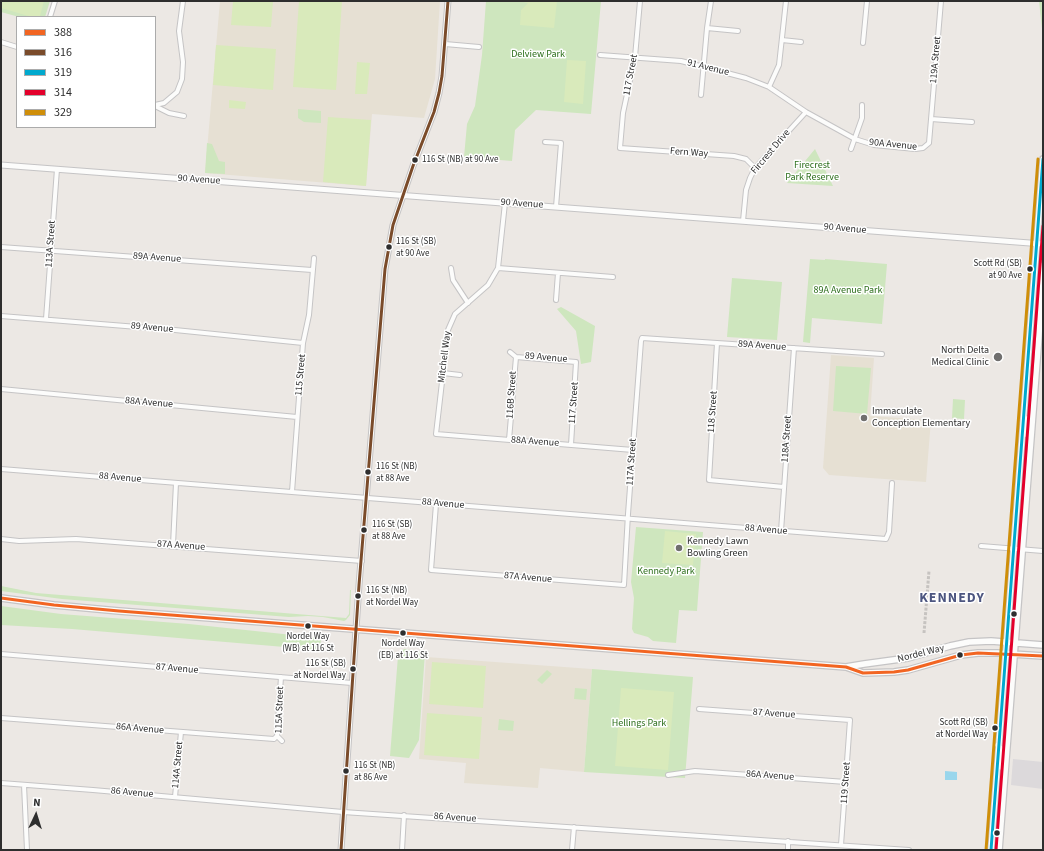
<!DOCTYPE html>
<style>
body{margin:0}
#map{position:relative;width:1044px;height:851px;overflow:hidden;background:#ece8e4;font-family:"Source Sans 3",sans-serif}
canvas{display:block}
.frame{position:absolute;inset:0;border:2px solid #2e2e2e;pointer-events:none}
.legend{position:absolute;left:16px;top:16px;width:140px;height:112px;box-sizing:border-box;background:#fff;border:1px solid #ababab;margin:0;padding:5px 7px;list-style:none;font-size:12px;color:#2e2e2e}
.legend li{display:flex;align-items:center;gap:8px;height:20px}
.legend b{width:20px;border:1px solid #ababab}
.north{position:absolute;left:16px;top:795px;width:40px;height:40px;-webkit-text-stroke:3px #fff;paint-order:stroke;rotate:4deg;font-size:11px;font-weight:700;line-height:16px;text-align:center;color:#2e2e2e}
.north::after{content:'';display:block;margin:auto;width:14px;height:18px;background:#2e2e2e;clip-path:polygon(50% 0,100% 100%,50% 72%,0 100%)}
</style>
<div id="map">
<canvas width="1044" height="851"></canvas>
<div class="frame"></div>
<ul class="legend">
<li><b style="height:5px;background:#f26522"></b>388</li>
<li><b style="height:5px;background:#7a4b2a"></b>316</li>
<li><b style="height:5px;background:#00a9ce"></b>319</li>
<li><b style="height:5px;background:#e4002b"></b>314</li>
<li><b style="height:5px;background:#cf8e09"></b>329</li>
</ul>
<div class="north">N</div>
</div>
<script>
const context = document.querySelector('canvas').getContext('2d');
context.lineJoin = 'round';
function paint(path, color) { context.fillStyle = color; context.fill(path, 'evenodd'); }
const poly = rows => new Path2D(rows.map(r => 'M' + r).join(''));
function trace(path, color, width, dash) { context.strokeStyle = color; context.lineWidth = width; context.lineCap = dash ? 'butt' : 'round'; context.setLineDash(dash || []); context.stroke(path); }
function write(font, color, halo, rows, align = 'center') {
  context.font = font + ' "Source Sans 3",sans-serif'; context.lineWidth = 3; context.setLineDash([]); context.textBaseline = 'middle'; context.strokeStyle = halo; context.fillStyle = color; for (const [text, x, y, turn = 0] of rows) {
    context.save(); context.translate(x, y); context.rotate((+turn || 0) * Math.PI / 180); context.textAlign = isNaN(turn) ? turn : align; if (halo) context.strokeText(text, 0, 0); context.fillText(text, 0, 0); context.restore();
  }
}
paint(poly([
 [1013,759,1043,762,1043,789,1011,785]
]), '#dcd9db');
paint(poly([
 [220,1,440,1,435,79,424,118,372,114,366,186,205,173],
 [831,355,874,358,870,416,931,420,926,482,829,475,823,468],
 [426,657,592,669,584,772,540,768,538,788,464,783,466,763,419,759]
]), '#e6e0d3');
paint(poly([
 [1,1,50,1,45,17,19,17,1,12],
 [486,1,601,1,591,114,536,110,515,130,512,161,464,157,467,124,475,106,482,55],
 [1039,1,1043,1,1043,38],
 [298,109,321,111,321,123,304,122,298,118],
 [207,143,212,144,219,161,225,162,225,174,205,173],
 [815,149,833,186,787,183],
 [810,259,825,260,825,259,887,264,882,324,812,318,810,343,803,342],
 [732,278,782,282,777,340,727,337],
 [561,307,595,326,591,362,581,364,576,331,557,309],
 [836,366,871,368,867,414,833,411],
 [953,399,965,400,964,419,952,418],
 [636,527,703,532,697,611,679,610,676,643,653,641,648,637,634,633,632,629,634,598,631,582],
 [1,586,36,593,346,618,349,614,350,590,351,590,350,615,346,620,344,621,323,617,308,616,289,617,62,599,1,591],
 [1,606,61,614,189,624,321,638,320,650,72,629,1,625],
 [404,649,425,652,419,740,409,758,390,756,398,656],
 [592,669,693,677,685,778,584,772],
 [547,670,552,674,542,684,537,680],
 [575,688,587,689,586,700,574,699],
 [499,719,514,721,513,731,498,730]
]), '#cee6be');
paint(poly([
 [1,1,44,1,40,16,38,17,32,17,1,8],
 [233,1,273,1,271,27,231,25],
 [299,1,342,1,336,90,293,87],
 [518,1,557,1,554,28,520,25,521,10,528,3],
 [216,45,276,49,273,90,213,85],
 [567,60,586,61,583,104,564,102],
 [357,62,370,63,367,94,355,94],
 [229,100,246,102,245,109,229,108],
 [328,117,371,120,366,186,323,182],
 [665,531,696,534,693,565,662,563],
 [432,662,486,666,483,708,429,704],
 [621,688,674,692,668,770,615,766],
 [427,713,482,717,479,759,424,755]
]), '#d9eabb');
paint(poly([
 [945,771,957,772,957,780,945,780]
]), '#99d6ec');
trace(poly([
 [924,633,929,571]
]), '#c6c3c0', 3, [3, 1.5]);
const minor = poly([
 [640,1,635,57,623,113,620,148,734,156,746,159,755,168],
 [50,17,55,1],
 [707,28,738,31],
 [782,40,801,42],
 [1,42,17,47],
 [863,43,867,1],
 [445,44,479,47],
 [600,55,681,61,746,78,769,87,806,112,855,139,874,145,915,149,923,148,929,143,941,1],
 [769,87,779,65,786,1],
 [701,95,707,28,711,1],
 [155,105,164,103,177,92,182,79,183,62,179,31,183,1],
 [155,106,169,113,184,116],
 [931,119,972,122],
 [545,142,561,143,556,207],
 [851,149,862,118,862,105],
 [505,203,498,268,488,285,455,314,448,330,436,434,633,450],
 [743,221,746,190,750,178,755,168,806,112],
 [1,247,312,270],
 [451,268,453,280,468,303],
 [498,268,613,277],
 [556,300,558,273],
 [1,316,175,330,303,343],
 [46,319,57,169],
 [717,343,709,480,784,487],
 [516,357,576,362,571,445],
 [443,373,460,375],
 [1,389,297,417],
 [509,440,516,357,510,352],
 [1,469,886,539,889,532,892,483],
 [292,492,303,343,309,315,314,258],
 [436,504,431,570,624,585,628,514,641,341,642,338,882,354],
 [781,531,794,348],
 [1,539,19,541,76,539,362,561],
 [173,545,176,483],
 [981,546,1043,551],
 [1,654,352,683],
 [281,677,277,736,282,741],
 [699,709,850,720,841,845],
 [1,718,274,739,277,736],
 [668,775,695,771,846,782],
 [1,783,93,790,343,812,909,850],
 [24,785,27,850],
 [175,797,181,732],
 [402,850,404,815],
 [572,850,574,827],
 [788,850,788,841]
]);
const tertiary = poly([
 [1,165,1043,244],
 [341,850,359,585,385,269,393,225,413,166,434,112,439,93,442,76,448,1]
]);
const secondary = poly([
 [1027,419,1026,434,1031,437],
 [1,598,54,605,119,611,846,667,863,673,894,672,908,670,961,655,978,653,997,653,1043,656],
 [846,667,864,664,908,658,950,646,969,642,991,641,1043,645],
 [998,745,1002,751,1002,767,1005,771],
 [991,850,1043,159],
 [999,850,1039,335,1043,265]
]);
trace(minor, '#c5c4c5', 6);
trace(tertiary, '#c5c4c5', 7);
trace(secondary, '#c5c4c5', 8);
trace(minor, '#fcfcfb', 4);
trace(tertiary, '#fcfcfb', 5);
trace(secondary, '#fcfcfb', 5.5);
trace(poly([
 [1,598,54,605,119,611,846,667,863,673,894,672,908,670,961,655,978,653,1043,656]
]), '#f26522', 3);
trace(poly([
 [341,850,359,585,385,269,393,225,413,166,434,112,439,93,442,76,448,1]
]), '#7a4b2a', 3);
trace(poly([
 [991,850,1043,159]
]), '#00a9ce', 3);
trace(poly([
 [996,850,1043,226]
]), '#e4002b', 3);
trace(poly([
 [986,850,1038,159]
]), '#cf8e09', 3);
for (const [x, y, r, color] of [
 [415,160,3.5,"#2e2e2e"],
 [389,247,3.5,"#2e2e2e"],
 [1030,269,3.5,"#2e2e2e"],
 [998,357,5,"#706f6e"],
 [864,418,4,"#706f6e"],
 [368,472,3.5,"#2e2e2e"],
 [364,530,3.5,"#2e2e2e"],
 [679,548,4,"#706f6e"],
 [358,596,3.5,"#2e2e2e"],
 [1014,614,3.5,"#2e2e2e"],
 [308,626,3.5,"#2e2e2e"],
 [403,633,3.5,"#2e2e2e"],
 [960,655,3.5,"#2e2e2e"],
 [353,669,3.5,"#2e2e2e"],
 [995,728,3.5,"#2e2e2e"],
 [346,771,3.5,"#2e2e2e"],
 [997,833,3.5,"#2e2e2e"]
]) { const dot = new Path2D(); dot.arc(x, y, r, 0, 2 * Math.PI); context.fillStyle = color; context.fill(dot); trace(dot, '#fff', 1.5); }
write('9px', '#2e2e2e', '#fff', [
 ["116 St (NB) at 90 Ave",422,160],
 ["116 St (SB)",396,242],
 ["at 90 Ave",396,254],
 ["Scott Rd (SB)",1022,264,"right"],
 ["at 90 Ave",1022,276,"right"],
 ["116 St (NB)",376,467],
 ["at 88 Ave",376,479],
 ["116 St (SB)",372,525],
 ["at 88 Ave",372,537],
 ["116 St (NB)",366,591],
 ["at Nordel Way",366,603],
 ["Nordel Way",308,637,"center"],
 ["(WB) at 116 St",308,649,"center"],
 ["Nordel Way",403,644,"center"],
 ["(EB) at 116 St",403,656,"center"],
 ["116 St (SB)",346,664,"right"],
 ["at Nordel Way",346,676,"right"],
 ["Scott Rd (SB)",988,723,"right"],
 ["at Nordel Way",988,735,"right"],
 ["116 St (NB)",354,766],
 ["at 86 Ave",354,778]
], 'left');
write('10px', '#2c6e1b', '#fff', [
 ["Delview Park",538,55],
 ["Firecrest",812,166],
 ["Park Reserve",812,178],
 ["89A Avenue Park",848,291],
 ["Kennedy Park",666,572],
 ["Hellings Park",639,724]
]);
write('10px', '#2e2e2e', '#fff', [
 ["119A Street",936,60,-85],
 ["91 Avenue",708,68,14],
 ["117 Street",631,75,-79],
 ["90A Avenue",893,145,6],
 ["Fircrest Drive",771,152,-50],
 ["Fern Way",689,153,4],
 ["90 Avenue",199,180,4],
 ["90 Avenue",522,204,4],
 ["90 Avenue",845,229,5],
 ["113A Street",51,244,-86],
 ["89A Avenue",157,258,4],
 ["89 Avenue",152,328,5],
 ["89A Avenue",762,346,4],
 ["Mitchell Way",445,357,-83],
 ["89 Avenue",546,358,5],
 ["115 Street",301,375,-85],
 ["116B Street",512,395,-86],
 ["88A Avenue",149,403,5],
 ["117 Street",574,403,-86],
 ["118 Street",713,412,-86],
 ["118A Street",787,439,-86],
 ["88A Avenue",535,442,4],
 ["117A Street",632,462,-86],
 ["88 Avenue",120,478,5],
 ["88 Avenue",443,504,5],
 ["88 Avenue",766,530,5],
 ["87A Avenue",181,546,4],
 ["87A Avenue",528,578,5],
 ["Nordel Way",921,654,-14],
 ["87 Avenue",177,669,5],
 ["115A Street",280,710,-88],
 ["87 Avenue",774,714,4],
 ["86A Avenue",140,729,5],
 ["114A Street",178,765,-85],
 ["86A Avenue",770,776,4],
 ["119 Street",846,783,-86],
 ["86 Avenue",132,793,5],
 ["86 Avenue",455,818,4]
]);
write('10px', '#2e2e2e', '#fff', [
 ["North Delta",989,351,"right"],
 ["Medical Clinic",989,363,"right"],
 ["Immaculate",872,412],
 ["Conception Elementary",872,424],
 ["Kennedy Lawn",687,542],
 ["Bowling Green",687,554]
], 'left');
context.letterSpacing = '1px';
write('bold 14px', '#4d5680', '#fff', [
 ["KENNEDY",952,599]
]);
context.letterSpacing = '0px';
</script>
